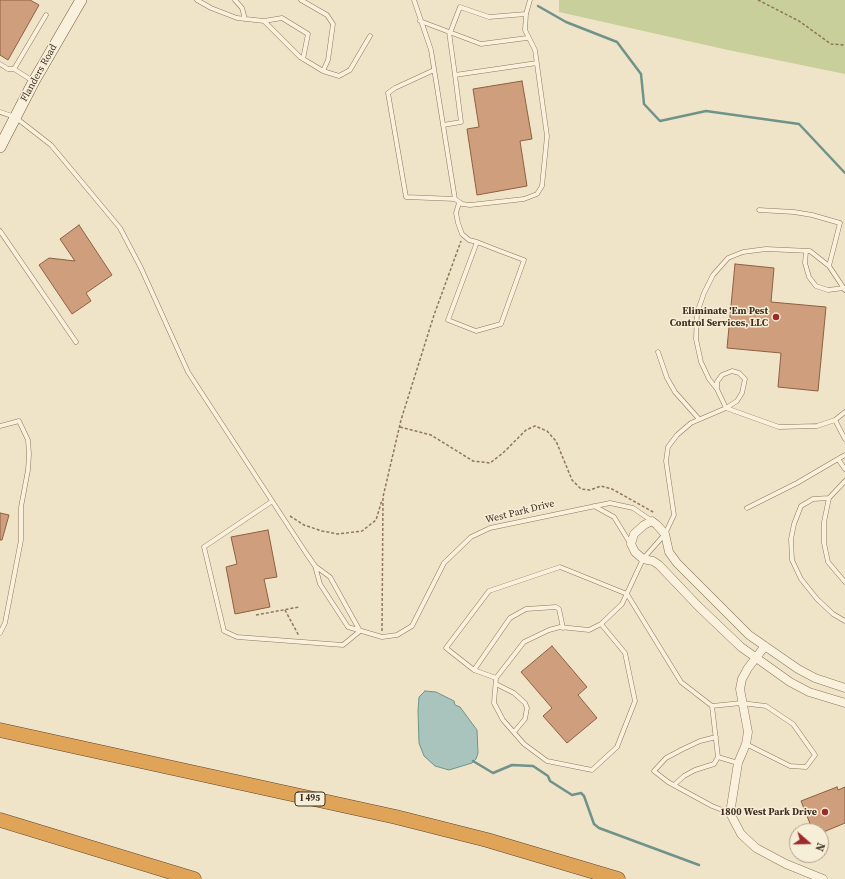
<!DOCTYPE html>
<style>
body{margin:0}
#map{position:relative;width:845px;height:879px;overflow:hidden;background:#f0e4c8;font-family:"Source Serif 4",serif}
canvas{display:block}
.north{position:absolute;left:789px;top:823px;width:40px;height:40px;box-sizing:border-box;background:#f7eed8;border:1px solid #ada18e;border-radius:50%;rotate:110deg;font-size:11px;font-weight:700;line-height:16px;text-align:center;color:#3d2e20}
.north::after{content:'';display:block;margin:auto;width:14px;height:18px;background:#9e2a2b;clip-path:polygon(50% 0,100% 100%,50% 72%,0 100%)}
</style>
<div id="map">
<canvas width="845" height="879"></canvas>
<div class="north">N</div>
</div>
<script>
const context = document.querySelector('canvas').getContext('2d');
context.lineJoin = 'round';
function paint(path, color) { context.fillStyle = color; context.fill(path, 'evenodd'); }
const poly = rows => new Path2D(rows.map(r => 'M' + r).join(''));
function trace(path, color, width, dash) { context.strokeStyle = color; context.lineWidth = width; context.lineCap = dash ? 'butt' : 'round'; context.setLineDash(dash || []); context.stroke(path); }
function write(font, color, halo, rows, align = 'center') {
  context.font = font + ' "Source Serif 4",serif'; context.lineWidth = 3; context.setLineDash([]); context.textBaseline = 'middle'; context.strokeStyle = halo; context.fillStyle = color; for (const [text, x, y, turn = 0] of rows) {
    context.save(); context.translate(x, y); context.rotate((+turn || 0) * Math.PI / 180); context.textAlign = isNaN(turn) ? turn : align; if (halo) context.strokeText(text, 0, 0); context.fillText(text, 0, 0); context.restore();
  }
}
paint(poly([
 [559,0,845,0,845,74,728,50,559,12]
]), '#c9cf9b');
const water = poly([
 [425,691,436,692,454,701,455,705,460,707,477,730,478,753,476,759,472,763,449,770,435,766,424,756,419,743,418,711,419,697,425,691]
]);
paint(water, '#a9c4bc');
trace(water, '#6f938a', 1);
trace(poly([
 [538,6,566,22,617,42,641,74,644,104,660,121,706,111,799,124,845,173],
 [473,761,493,773,512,765,533,766,548,776,550,781,572,795,581,793,584,796,594,824,599,828,699,865]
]), '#6f938a', 2.5);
const building = poly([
 [0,0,30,0,39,5,8,60,0,55,0,0],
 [522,81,532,139,520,141,527,186,477,195,467,129,479,127,473,89,522,81],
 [79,225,112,275,86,293,91,301,72,314,39,265,49,258,75,261,60,239,79,225],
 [735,264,774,268,771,302,826,307,818,391,778,387,781,353,727,348,735,264],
 [0,513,9,515,2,540,0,540,0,513],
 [268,530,277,577,264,579,270,607,235,614,226,567,237,564,231,537,268,530],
 [552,646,587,687,578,695,597,718,567,743,543,716,552,708,521,672,552,646],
 [837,787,838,790,845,787,845,823,821,833,821,831,813,831,801,801,837,787]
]);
paint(building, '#cf9f7d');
trace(building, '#8d5f41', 1);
const lane = poly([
 [197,0,211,8,237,18,264,21,300,57,323,71],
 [235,0,242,8,245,19],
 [301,0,327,15,333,24,328,60,323,71,339,76,350,70,370,36],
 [414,0,431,50,455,199,462,204,470,205,524,199,537,194,542,186,547,136,535,50,525,30,526,14,530,0],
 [264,21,282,18,308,34,303,59],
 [420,21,481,44,527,38],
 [449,32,455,75],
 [450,33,460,7,489,17,526,14],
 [0,64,8,69,14,69,33,81],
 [14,69,46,15],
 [434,70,395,88,388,93,406,197,455,199],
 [0,112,15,117,51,145,120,228,141,268,188,372,306,553,315,566,330,577,360,631],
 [443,125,461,122,455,75,537,63],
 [459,203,456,213,458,223,462,234,469,240,477,242,500,251,524,260,501,324,476,331,448,320,477,242],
 [759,210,794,212,812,215,840,223,829,266],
 [0,231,76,342],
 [806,251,805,263,809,277,816,286,828,290,844,288],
 [658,352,667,378,675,392,699,419],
 [717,389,709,379,701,362,696,339,697,313,704,293,713,275,728,258,743,252,766,249,810,251,829,266,845,290],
 [835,420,845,412],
 [0,426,19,421,28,440,29,454,28,470,21,507,21,540,5,623,0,633],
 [838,459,845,455],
 [845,481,829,498,824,522,824,543,828,562,845,582],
 [829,498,813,499,801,506,794,524,791,539,792,560,801,579,817,599,833,614,845,621],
 [271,502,204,547,224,631,237,637,343,645,360,631],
 [594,506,614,517,630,543],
 [747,508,797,483,838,459,845,469],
 [315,566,320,584,348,627,382,637,397,635,412,626,444,563,471,537,490,528,610,503,633,508,652,521],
 [563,628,559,609,556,607,526,609,510,618,474,670,496,678,494,703,503,720,524,744,547,761,592,770,617,747,635,701,625,653,601,624],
 [474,670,446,648,489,591,560,567,627,594,681,682,712,706,718,757,738,763],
 [496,678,524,642,549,630,560,627,589,630,601,624,622,604,643,559,665,534,674,515,666,461,668,447,677,435,691,423,726,408,737,401,742,393,745,379,739,373,732,371,722,375,717,382,717,389,726,408,779,427,817,426,835,420,845,439],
 [496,684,514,693,525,703,527,708,525,719,514,732],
 [712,706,741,703,766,706,793,724,815,755,806,767,790,766,746,744],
 [716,737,700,741,683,749,666,758,654,771,668,782,712,806,730,813],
 [674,785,684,776,695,770,714,764,718,757]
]);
const street = poly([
 [765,646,748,668,742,679,740,689,748,732,746,744,738,763,730,813,741,834,756,848,786,864,823,879],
 [845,688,815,678,798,669,749,635,677,563,669,552,665,534,657,525,652,521,644,525,634,534,631,544,635,552,643,559,653,561,659,565,698,606,741,647,790,682,809,692,845,703]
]);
const secondary = poly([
 [0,147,34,81,81,0]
]);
const highway = poly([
 [0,730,396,817,487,840,618,879],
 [0,820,194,879]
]);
trace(lane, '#8d765c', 5);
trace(street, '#8d765c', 9);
trace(secondary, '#6f573f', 12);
trace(highway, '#5b4430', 15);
trace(poly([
 [758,0,799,21,831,44,845,45],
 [400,427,431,435,473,461,490,463,503,453,526,430,535,426,547,431,556,441,572,480,581,489,590,490,601,486,612,489,655,513],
 [290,516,304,525,322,531,338,534,362,531,376,520,382,500],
 [285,610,299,636],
 [256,615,299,607],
 [382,631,383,497,401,420,434,315,461,241]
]), '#8d765c', 1.5, [3, 2]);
trace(lane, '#faf1dc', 4);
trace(street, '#faf1dc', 8);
trace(secondary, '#faf1dc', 11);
trace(highway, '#e0a458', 14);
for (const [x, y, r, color] of [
 [776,317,4,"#9e2a2b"],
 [825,812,4,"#9e2a2b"]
]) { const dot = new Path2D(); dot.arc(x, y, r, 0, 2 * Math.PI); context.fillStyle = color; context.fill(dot); trace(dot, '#f7eed8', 1.5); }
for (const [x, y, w] of [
 [310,799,30]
]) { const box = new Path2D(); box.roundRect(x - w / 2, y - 7, w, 14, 3); context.fillStyle = '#f7eed8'; context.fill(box); trace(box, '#3d2e20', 1); }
write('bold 9px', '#3d2e20', null, [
 ["I 495",310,799]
]);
write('10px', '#3d2e20', '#f7eed8', [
 ["Flanders Road",39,73,-61],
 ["West Park Drive",520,512,-14]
]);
write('bold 10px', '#3d2e20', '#f7eed8', [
 ["Eliminate 'Em Pest",768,311],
 ["Control Services, LLC",768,323],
 ["1800 West Park Drive",817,812]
], 'right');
</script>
